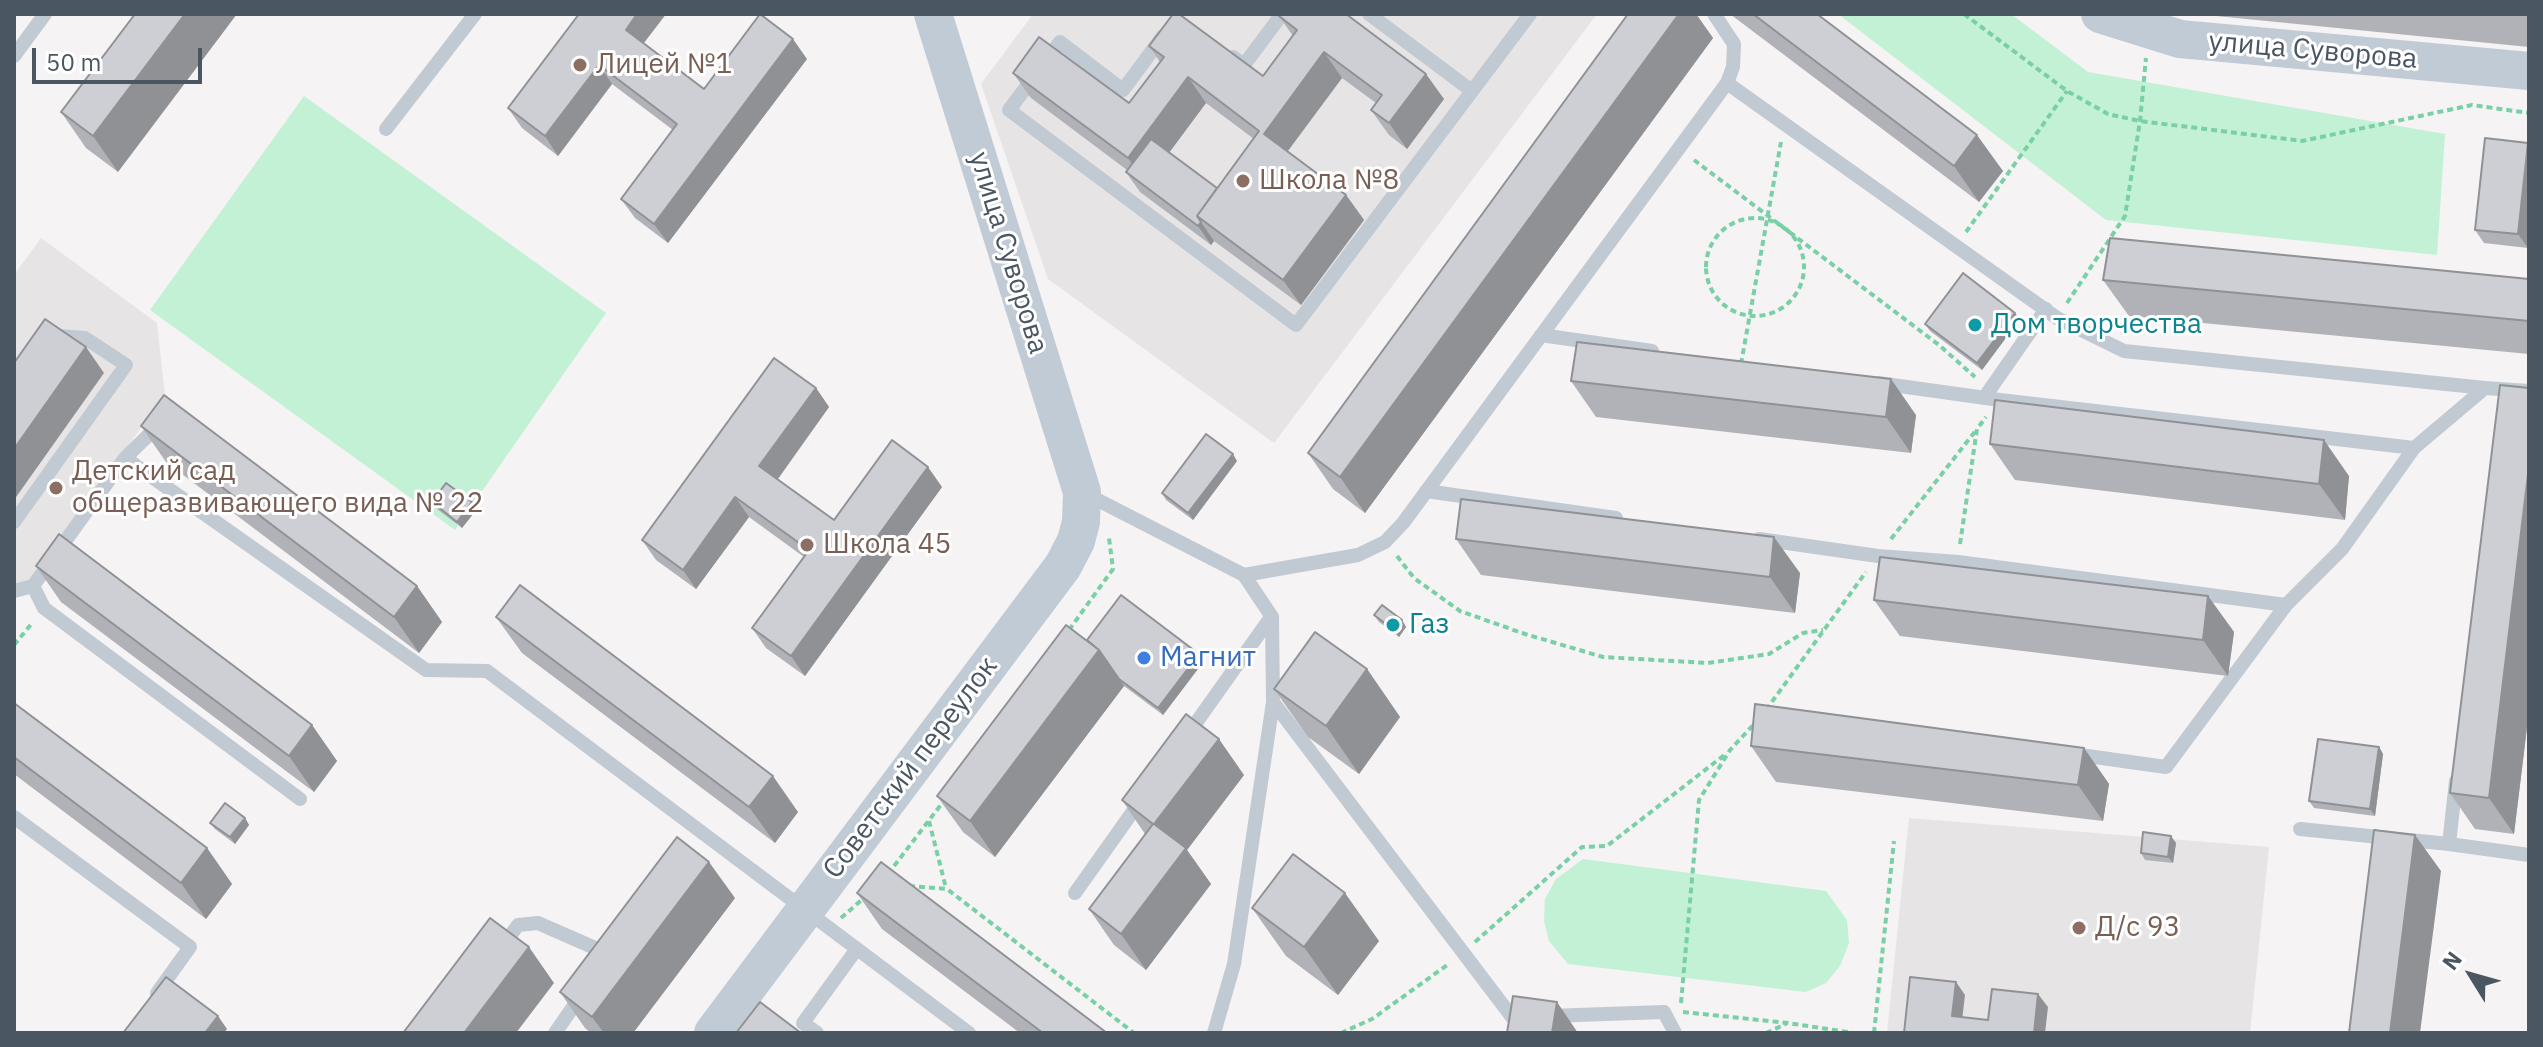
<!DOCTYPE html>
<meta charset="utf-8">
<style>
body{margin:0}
#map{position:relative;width:2543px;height:1047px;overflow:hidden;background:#f5f3f3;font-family:"IBM Plex Sans",sans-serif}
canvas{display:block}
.frame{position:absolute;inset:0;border:16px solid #4a5661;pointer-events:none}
.north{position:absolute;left:2431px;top:935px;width:80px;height:80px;-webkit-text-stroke:6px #fff;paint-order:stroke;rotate:307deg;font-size:22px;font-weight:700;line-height:32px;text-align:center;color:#4a5661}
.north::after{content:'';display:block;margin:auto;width:28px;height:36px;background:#4a5661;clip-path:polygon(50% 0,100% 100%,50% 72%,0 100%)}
.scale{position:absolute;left:32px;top:48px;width:170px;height:36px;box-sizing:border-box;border:4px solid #4a5661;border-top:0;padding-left:10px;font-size:24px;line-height:28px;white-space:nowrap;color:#4a5661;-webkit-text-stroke:6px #fff;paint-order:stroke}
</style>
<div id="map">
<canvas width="2543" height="1047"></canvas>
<div class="frame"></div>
<div class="north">N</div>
<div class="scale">50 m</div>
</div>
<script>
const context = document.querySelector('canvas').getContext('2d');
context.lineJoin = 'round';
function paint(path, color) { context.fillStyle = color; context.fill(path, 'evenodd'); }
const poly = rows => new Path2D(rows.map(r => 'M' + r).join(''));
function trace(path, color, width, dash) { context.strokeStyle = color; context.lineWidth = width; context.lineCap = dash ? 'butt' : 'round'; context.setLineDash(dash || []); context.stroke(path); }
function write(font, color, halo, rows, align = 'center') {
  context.font = font + ' "IBM Plex Sans",sans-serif'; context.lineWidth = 6; context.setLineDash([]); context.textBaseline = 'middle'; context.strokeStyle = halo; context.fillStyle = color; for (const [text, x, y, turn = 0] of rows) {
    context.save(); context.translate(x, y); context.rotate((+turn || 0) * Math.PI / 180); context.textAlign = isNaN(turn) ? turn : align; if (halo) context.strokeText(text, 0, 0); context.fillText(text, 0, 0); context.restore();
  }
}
paint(poly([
 [1033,14,1597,14,1274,443,1048,279,981,84],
 [41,238,157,323,165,395,29,582,14,585,14,275],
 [1909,818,2269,847,2250,1033,1887,1033]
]), '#e6e4e5');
paint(poly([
 [1838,14,2011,14,2088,72,2445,134,2437,255,2106,220],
 [304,96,606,313,455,530,150,310],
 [1583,859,1826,891,1847,920,1849,943,1840,966,1826,983,1806,992,1568,964,1549,941,1544,921,1545,899,1556,879]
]), '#c3f1d5');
trace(poly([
 [1964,14,2067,91,2108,114,2140,121,2302,141,2472,105,2529,113],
 [1694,160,1939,345,1975,377],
 '1706 267a49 49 0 1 1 98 0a49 49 0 1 1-98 0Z',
 [1966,232,2067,91],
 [2067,303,2125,216,2140,121,2146,58],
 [1741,364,1781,142],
 [1891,539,1977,429],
 [1960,544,1977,429,1986,417],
 [1397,556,1414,578,1460,611,1525,634,1603,657,1708,663,1769,654,1803,633,1823,630],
 [1069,630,1113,569,1109,538],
 [14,645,33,622],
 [1766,710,1866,572],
 [929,821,946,888],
 [888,874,943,802],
 [909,886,947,889,1134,1033],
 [841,918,865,897],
 [1475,942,1582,847,1607,846,1727,753],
 [1681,1003,1699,800,1730,750,1755,723],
 [1683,1012,1788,1023,1854,1033],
 [1341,1033,1372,1019,1450,963],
 [1766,1033,1786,1024],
 [1874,1033,1894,841]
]), '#7ad0a6', 4, [6, 4]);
trace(poly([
 [1369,14,1472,91],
 [1714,14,1734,44,1733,67,1727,83,2057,318,2124,351,2485,388,2529,391],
 [1163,36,1123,90,1060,42,1009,110,1296,325,1530,14],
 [14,56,45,14],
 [1233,57,1244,65,1282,14],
 [386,129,475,14],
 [1541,335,1652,351],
 [1878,383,2000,400,2414,448],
 [1984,398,2046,309],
 [125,458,426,670,487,671,969,1033],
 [1426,491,1616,518],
 [1084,493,1244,575,1272,617,1273,702,1234,964,1214,1033],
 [14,522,126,365,85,338,58,336,55,341],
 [1759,539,1878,556,1958,562,2286,605],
 [1244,575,1358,555,1385,542,1403,523,1727,83],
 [33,586,44,608,300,799],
 [14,591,33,586,125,458,161,423],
 [1273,702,1512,1017],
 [1186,737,1271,617],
 [2073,754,2166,767,2286,605,2342,549,2414,448,2485,388],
 [2456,781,2449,844,2529,855],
 [14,817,190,947,157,993],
 [2300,829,2449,844],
 [1075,893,1141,800],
 [502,947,518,925,538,923,611,955],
 [1548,1016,1664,1012,1675,1033],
 [555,1033,582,994],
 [817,1033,803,1023,856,950]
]), '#c1cad2', 14);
trace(poly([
 [2100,14,2180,39,2529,71],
 [713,1033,1063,566,1076,541,1081,522,1082,492,933,14]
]), '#c1cbd6', 38);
paint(poly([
 [135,14,118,172,86,148,61,112],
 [579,14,666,14,644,43,704,89,807,59,668,243,635,218,621,199,673,130,612,84,558,156,522,128,508,108],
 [1628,14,1696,14,1713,38,1365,513,1333,489,1308,453],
 [1730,14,1817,14,2003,171,1979,202],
 [2196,14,2529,14,2529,47],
 [1279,16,1444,99,1407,149,1389,135,1371,110,1376,103,1342,78,1287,151,1346,195,1364,220,1301,305,1214,241,1211,245,1140,192,1126,172,1127,170,1031,98,1013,73,1129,103,1160,62,1149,46,1263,76,1293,36],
 [1206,103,1254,139,1217,188,1169,152],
 [2529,144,2529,235,2528,248,2484,243,2475,230],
 [2529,279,2529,354,2129,316,2103,280],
 [2020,319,1982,370,1930,331,1925,324],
 [1571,381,1916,415,1911,453,1596,417],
 [816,388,829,407,777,479,834,520,942,487,805,676,766,648,752,628,804,557,749,517,696,589,656,560,642,540],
 [2529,388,2529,711,2514,834,2475,829,2450,793],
 [141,426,417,586,442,622,419,653,166,462],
 [1990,444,2349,476,2345,520,2015,480],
 [1237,461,1193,520,1166,500,1162,493],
 [432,502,477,509,462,528,437,509],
 [1456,539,1800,573,1795,613,1481,575],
 [36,566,312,725,337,761,314,792,61,602],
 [2208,596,2234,632,2228,676,1900,636,1874,600],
 [1374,615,1402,620,1406,627,1399,637,1379,622],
 [496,617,798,812,775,843,522,653],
 [1087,640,1199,654,1204,661,1163,715,1124,686,995,857,963,832,937,796],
 [1367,669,1400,717,1359,774,1308,737,1274,689],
 [14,703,207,848,232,884,206,919,14,774],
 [1751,746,2084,748,2109,784,2103,821,1776,782],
 [2379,747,2383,754,2375,816,2314,808,2309,801],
 [1244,775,1187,850,1211,884,1146,970,1114,945,1089,909,1145,834,1122,800],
 [245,818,249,825,235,844,215,829,210,823],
 [2176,843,2173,863,2145,860,2141,853],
 [857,893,1107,1033,1020,1033,882,929],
 [735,898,633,1033,591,1033,585,1028,560,992],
 [1252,908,1379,941,1338,995,1286,956]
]), '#b0b2b7');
paint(poly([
 [185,14,237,14,118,172,93,136],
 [637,14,666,14,639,49,626,30],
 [1679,14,1696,14,1713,38,1365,513,1340,477],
 [793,39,807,59,668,243,654,224],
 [1324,52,1342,78,1282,159,1264,134],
 [599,65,612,84,558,156,545,136],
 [1426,74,1444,99,1407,149,1389,123],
 [1188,77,1206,103,1146,184,1128,158],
 [1977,135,2003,171,1979,202,1954,166],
 [2528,143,2529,144,2529,235,2528,248,2518,234],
 [1346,195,1364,220,1301,305,1283,280],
 [1201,222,1214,241,1211,245,1198,226],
 [2015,313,2020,319,1982,370,1977,363],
 [86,347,104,373,14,500,14,449],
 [1891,379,1916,415,1911,453,1886,417],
 [816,388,829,407,773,486,759,466],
 [2324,440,2349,476,2345,520,2319,484],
 [1233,454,1237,461,1193,520,1188,513],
 [2529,466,2529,711,2514,834,2489,798],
 [928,467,942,487,805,676,791,656],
 [735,497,749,517,696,589,683,570],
 [472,502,477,509,462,528,457,522],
 [1774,537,1800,573,1795,613,1770,577],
 [417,586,442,622,419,653,394,617],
 [2208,596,2234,632,2228,676,2203,640],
 [1402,620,1406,627,1399,637,1394,630],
 [1099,650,1124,686,995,857,970,821],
 [1199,654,1204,661,1163,715,1158,708],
 [1367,669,1400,717,1359,774,1326,726],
 [312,725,337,761,314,792,289,756],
 [1219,739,1244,775,1187,850,1211,884,1146,970,1121,934,1154,824],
 [2379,747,2383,754,2375,816,2370,809],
 [2084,748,2109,784,2103,821,2078,785],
 [773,776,798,812,775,843,749,807],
 [245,818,249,825,235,844,230,837],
 [2415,835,2441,871,2420,1033,2390,1033],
 [2171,836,2176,843,2173,863,2168,857],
 [207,848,232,884,206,919,181,883],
 [709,862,735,898,633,1033,604,1033,592,1017],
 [1345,893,1379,941,1338,995,1304,947],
 [529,947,554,983,516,1033,464,1033],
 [1956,982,1965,995,1961,1029,1952,1016],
 [2038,994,2048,1007,2045,1033,2034,1033],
 [1557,1002,1578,1033,1552,1033],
 [218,1016,227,1029,224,1033,205,1033]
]), '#909195');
const building = poly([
 [135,14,185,14,93,136,61,112,135,14],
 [579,14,637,14,626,30,704,89,760,14,793,39,654,224,621,199,677,124,599,65,545,136,508,108,579,14],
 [1173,14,1179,14,1263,76,1297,30,1279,16,1280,14,1346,14,1426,74,1389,123,1371,110,1382,95,1324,52,1264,134,1346,195,1283,280,1197,216,1259,131,1188,77,1128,158,1013,73,1039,37,1129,103,1164,57,1149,46,1173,14],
 [1628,14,1679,14,1340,477,1308,453,1628,14],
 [1753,14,1817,14,1977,135,1954,166,1753,14],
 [2485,138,2528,143,2518,234,2475,230,2485,138],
 [1151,139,1217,188,1197,216,1201,222,1198,226,1126,172,1151,139],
 [2110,238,2529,279,2529,321,2103,280,2110,238],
 [1963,273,2015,313,1977,363,1925,324,1963,273],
 [45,319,86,347,14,449,14,363,45,319],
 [1577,342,1891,379,1886,417,1571,381,1577,342],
 [774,358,816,388,759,466,834,520,892,440,928,467,791,656,752,628,809,550,735,497,683,570,642,540,774,358],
 [2500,385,2529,388,2529,466,2489,798,2450,793,2500,385],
 [164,395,417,586,394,617,141,426,164,395],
 [1995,400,2324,440,2319,484,1990,444,1995,400],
 [1206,434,1233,454,1188,513,1162,493,1206,434],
 [446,483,472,502,457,522,432,502,446,483],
 [1461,499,1774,537,1770,577,1456,539,1461,499],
 [59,534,312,725,289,756,36,566,59,534],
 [1880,557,2208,596,2203,640,1874,600,1880,557],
 [520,585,773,776,749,807,496,617,520,585],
 [1121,595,1199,654,1158,708,1119,679,1099,650,1087,640,1121,595],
 [1382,605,1402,620,1394,630,1374,615,1382,605],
 [1066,625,1099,650,970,821,937,796,1066,625],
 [1315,632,1367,669,1326,726,1274,689,1315,632],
 [14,703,207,848,181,883,14,757,14,703],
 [1755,704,2084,748,2078,785,1751,746,1755,704],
 [1186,714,1219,739,1154,824,1186,848,1121,934,1089,909,1153,824,1122,800,1186,714],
 [2318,739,2379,747,2370,809,2309,801,2318,739],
 [225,803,245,818,230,837,210,823,225,803],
 [2374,830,2415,835,2390,1033,2349,1033,2374,830],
 [2143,832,2171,836,2168,857,2141,853,2143,832],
 [677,837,709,862,592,1017,560,992,677,837],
 [1293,854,1345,893,1304,947,1252,908,1293,854],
 [881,862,1107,1033,1043,1033,857,893,881,862],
 [490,918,529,947,464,1033,403,1033,490,918],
 [166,977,218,1016,205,1033,123,1033,166,977],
 [1910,977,1956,982,1952,1016,1988,1020,1992,989,2038,994,2034,1033,1904,1033,1910,977],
 [1513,996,1557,1002,1552,1033,1507,1033,1513,996],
 [760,1002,801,1033,736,1033,760,1002]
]);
paint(building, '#cdcfd5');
trace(building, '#909195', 2);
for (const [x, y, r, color] of [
 [580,65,8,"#8d6e63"],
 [1243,181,8,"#8d6e63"],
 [1975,325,8,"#0f9aa8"],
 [56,488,8,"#8d6e63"],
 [807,545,8,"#8d6e63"],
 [1393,625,8,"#0f9aa8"],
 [1144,658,8,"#3f7fe0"],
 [2079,928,8,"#8d6e63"]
]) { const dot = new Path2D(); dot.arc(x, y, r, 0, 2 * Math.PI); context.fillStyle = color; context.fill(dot); trace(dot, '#fff', 3); }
write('28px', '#4a5661', '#fff', [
 ["улица Суворова",2313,51,5],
 ["улица Суворова",1008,253,73],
 ["Советский переулок",911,768,-53]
]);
write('28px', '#785e54', '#fff', [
 ["Лицей №1",596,65],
 ["Школа №8",1259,181],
 ["Детский сад",72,472],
 ["общеразвивающего вида № 22",72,504],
 ["Школа 45",823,545],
 ["Д/с 93",2095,928]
], 'left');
write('28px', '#0d838f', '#fff', [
 ["Дом творчества",1991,325],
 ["Газ",1409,625]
], 'left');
write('28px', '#366cbe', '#fff', [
 ["Магнит",1160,658]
], 'left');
</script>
